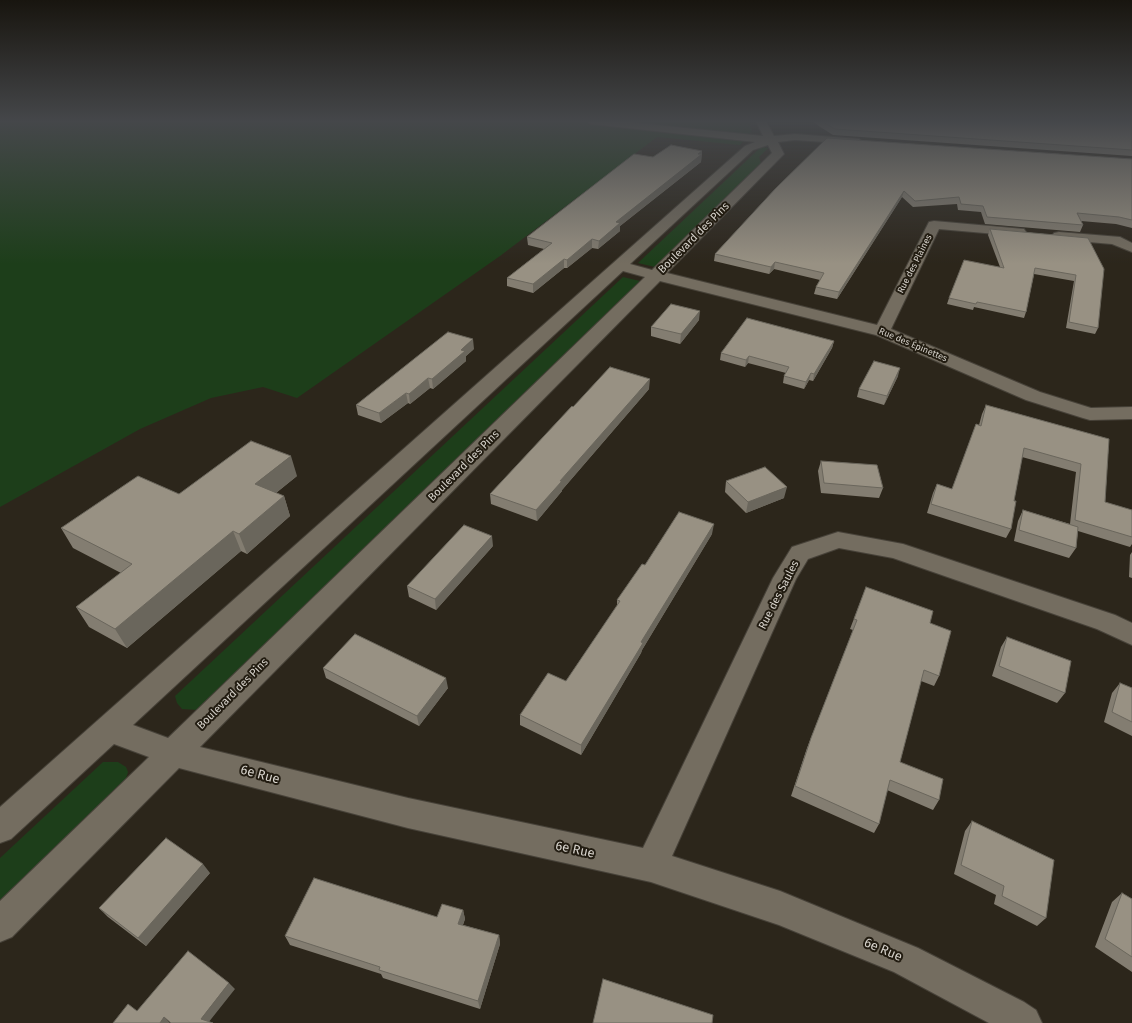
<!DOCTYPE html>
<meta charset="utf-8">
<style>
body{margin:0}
canvas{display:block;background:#2c261b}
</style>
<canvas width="1132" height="1023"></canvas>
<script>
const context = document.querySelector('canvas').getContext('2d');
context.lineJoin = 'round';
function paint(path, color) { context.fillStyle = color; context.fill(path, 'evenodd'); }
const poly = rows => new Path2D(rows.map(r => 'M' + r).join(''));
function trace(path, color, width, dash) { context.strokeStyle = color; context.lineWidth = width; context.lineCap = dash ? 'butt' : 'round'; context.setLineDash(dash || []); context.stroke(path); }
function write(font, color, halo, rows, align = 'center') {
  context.font = font + ' "Fira Sans",sans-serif'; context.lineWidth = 4; context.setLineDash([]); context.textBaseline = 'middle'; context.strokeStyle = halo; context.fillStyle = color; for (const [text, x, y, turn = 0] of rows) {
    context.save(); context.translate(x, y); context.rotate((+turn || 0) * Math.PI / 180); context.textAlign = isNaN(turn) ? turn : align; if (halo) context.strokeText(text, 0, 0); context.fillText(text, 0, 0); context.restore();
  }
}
paint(poly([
 [0,121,749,121,752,131,740,145,657,137,500,256,297,398,263,387,211,398,140,429,0,507],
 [761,147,768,148,759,157,761,163,655,267,638,263],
 [623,277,640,281,198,710,182,709,177,703,175,696],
 [103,762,118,762,126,767,128,772,125,782,0,904,0,858]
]), '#1d3e1a');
const minor = poly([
 [586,121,618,121,763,136,756,121,766,121,774,136,795,134,859,139,861,141,855,144,795,140,778,142,784,154,782,156,667,273,877,325,929,222,934,221,1024,229,1026,232,1024,235,1019,236,939,229,891,329,1040,392,1091,408,1132,407,1132,419,1090,420,1083,418,1026,400,876,335,660,281,200,747,408,798,643,848,773,578,792,547,838,532,903,544,1115,615,1132,623,1132,645,1097,629,893,558,839,548,808,559,796,579,672,856,780,891,918,948,1024,1002,1036,1010,1042,1023,989,1023,894,972,779,925,651,882,408,828,179,768,12,937,0,942,0,901,149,757,114,744,11,839,0,843,0,807,745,146,755,142,591,124,586,121],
 [768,145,772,153,652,270,630,264,753,150,768,145],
 [623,271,645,277,168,738,133,725,623,271],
 [1059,232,1120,237,1132,243,1132,252,1112,244,1054,239,1052,236,1054,233,1059,232]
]);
trace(minor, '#474239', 2);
paint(minor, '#746d60');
paint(poly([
 [811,121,1132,121,1132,156,833,135],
 [702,151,701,162,620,226,620,231,598,249,592,248,567,268,564,268,533,293,507,286,507,278,544,249,528,245,527,237,653,157],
 [1132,159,1132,228,1116,224,1081,221,1083,225,1080,232,985,224,981,212,958,210,957,204,913,207,902,197,837,299,814,294,816,287,820,280,774,269,769,274,714,261,715,254,776,188],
 [990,229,1088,238,1098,328,1095,334,1066,328,1074,281,1034,274,1026,312,1024,318,974,307,973,310,947,304,949,298,1000,267,988,235],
 [699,320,680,344,651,336,651,327],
 [834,341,832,348,813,381,809,380,804,389,783,383,784,376,786,373,748,363,745,367,720,360,721,353],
 [474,349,466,356,466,361,433,389,430,388,410,404,408,403,381,423,358,415,356,405],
 [898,376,884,405,857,397,859,389],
 [649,389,562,490,562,491,537,521,491,504,490,494,573,407],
 [986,405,1109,439,1105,502,1132,510,1132,544,1130,547,1078,531,1076,548,1069,558,1014,541,1018,521,1023,510,1070,524,1076,472,1022,457,1014,501,1011,529,1006,538,927,513,933,493,937,484,952,489,976,424,979,425,982,414],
 [821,461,883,488,879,498,821,493,818,471],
 [297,476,276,493,284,496,290,516,247,554,241,551,127,648,89,627,76,607,121,573,73,548,61,528,179,494],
 [726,481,784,498,746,513,725,492],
 [712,534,642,650,641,653,581,755,520,725,520,715,566,681,617,606,617,600,645,565],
 [493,546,436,610,409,597,407,586],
 [1132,552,1132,578,1129,577,1130,555],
 [866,587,930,623,939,676,934,686,921,681,900,762,939,800,933,810,887,790,879,824,874,833,791,796,807,748,853,630,850,629],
 [1007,637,1065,693,1057,703,992,676,1001,647],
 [323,668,448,688,419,726,326,678],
 [1120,683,1132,688,1132,736,1104,722,1112,693],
 [972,821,1046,918,1037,926,994,904,996,895,954,874,965,831],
 [210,873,146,946,108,917,99,908],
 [1122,893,1132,899,1132,972,1095,947,1112,902],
 [463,910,465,919,463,925,499,935,500,944,480,1009,383,978,381,974,290,945,285,936,437,917]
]), '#837d71');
paint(poly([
 [702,151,701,162,620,226,620,231,598,249,599,241,616,222],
 [904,191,902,197,837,299,839,292],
 [592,239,592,248,567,268,567,260],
 [564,259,564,268,533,293,533,284],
 [775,262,774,269,769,274,771,267],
 [700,311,699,320,680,344,681,334],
 [473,339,474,349,466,356,466,361,433,389,432,379,461,350],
 [834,341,832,348,813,381,814,374],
 [749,356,748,363,745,367,746,360],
 [900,368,898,376,884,405,887,396],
 [811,373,809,380,804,389,806,382],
 [428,378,430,388,410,404,409,394],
 [650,379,649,389,562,490,562,491,537,521,536,510,560,481],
 [406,393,408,403,381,423,379,413],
 [291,456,297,476,262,504,255,484],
 [787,487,784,498,746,513,748,502],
 [284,496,290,516,247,554,239,534],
 [714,524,712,534,642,650,641,653,581,755,581,745,641,642],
 [233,531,241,551,127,648,115,629],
 [492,536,493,546,436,610,435,599],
 [446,678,448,688,419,726,417,716],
 [203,864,210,873,146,946,138,938],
 [463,910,465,919,460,932,458,924],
 [499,935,500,944,480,1009,478,1001],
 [229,983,235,989,208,1023,201,1019],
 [164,1017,170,1023,160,1023]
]), '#6a665c');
const building = poly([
 [821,121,1132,121,1132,150,835,129,821,121],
 [827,138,1132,159,1132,220,1119,217,1077,213,1083,225,987,217,983,206,961,204,959,197,915,201,904,191,839,292,816,287,824,273,775,262,771,267,715,254,776,188,827,138],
 [671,145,702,151,698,154,702,154,616,222,620,223,599,241,592,239,567,260,564,259,533,284,507,278,552,243,527,237,634,154,653,157,671,145],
 [990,229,1088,238,1104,269,1098,328,1069,322,1076,275,1035,268,1026,312,977,302,976,304,949,298,964,260,1004,268,990,229],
 [671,304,700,311,681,334,651,327,671,304],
 [747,318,834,341,814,374,811,373,806,382,784,376,789,367,749,356,746,360,721,353,747,318],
 [448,332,473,339,461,350,465,351,432,379,428,378,409,394,406,393,379,413,356,405,448,332],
 [874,361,900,368,887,396,859,389,874,361],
 [610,367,650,379,560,481,562,481,536,510,490,494,572,406,573,407,610,367],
 [986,405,1109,439,1105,502,1132,510,1132,537,1075,520,1081,464,1024,448,1014,501,1016,501,1011,529,931,504,937,484,952,489,976,424,981,426,986,405],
 [251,441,291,456,255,484,284,496,239,534,233,531,115,629,76,607,132,564,61,528,138,476,179,494,251,441],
 [821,461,877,465,883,488,824,483,821,461],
 [765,467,787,487,748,502,726,481,765,467],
 [1023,510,1078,527,1076,548,1019,530,1023,510],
 [679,512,714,524,641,642,643,643,581,745,520,715,548,673,566,681,620,601,617,600,642,564,645,565,679,512],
 [464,525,492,536,435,599,407,586,464,525],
 [866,587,933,611,930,623,951,631,939,676,924,670,900,762,943,779,939,800,890,780,879,824,795,786,811,738,857,620,854,619,866,587],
 [355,634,446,678,417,716,323,668,355,634],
 [1007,637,1071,661,1065,693,999,666,1007,637],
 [1120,683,1132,688,1132,722,1112,712,1120,683],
 [972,821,1054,860,1046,918,1002,896,1004,886,961,865,972,821],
 [166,838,203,864,138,938,99,908,166,838],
 [314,878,437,917,442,904,463,910,458,924,499,935,478,1001,379,970,380,967,285,936,314,878],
 [1122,893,1132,899,1132,957,1105,939,1122,893],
 [188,951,229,983,201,1019,213,1023,171,1023,164,1017,160,1023,113,1023,128,1004,137,1011,188,951],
 [603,979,713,1015,712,1023,593,1023,603,979]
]);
paint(building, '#989183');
trace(building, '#6a665c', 1);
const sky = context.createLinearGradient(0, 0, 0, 264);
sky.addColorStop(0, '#18150f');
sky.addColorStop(0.46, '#45474a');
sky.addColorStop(1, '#45474a00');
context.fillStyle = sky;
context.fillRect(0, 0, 1132, 264);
write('9px', '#d7d3cc', '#221c11', [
 ["Rue des Plaines",915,264,-63],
 ["Rue des Épinettes",913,345,23]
]);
write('11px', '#d7d3cc', '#221c11', [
 ["Boulevard des Pins",694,238,-45],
 ["Boulevard des Pins",464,466,-45],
 ["Rue des Saules",779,595,-63],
 ["Boulevard des Pins",233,694,-45]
]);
write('13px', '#d7d3cc', '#221c11', [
 ["6e Rue",260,775,15],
 ["6e Rue",575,850,12],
 ["6e Rue",883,950,23]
]);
</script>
